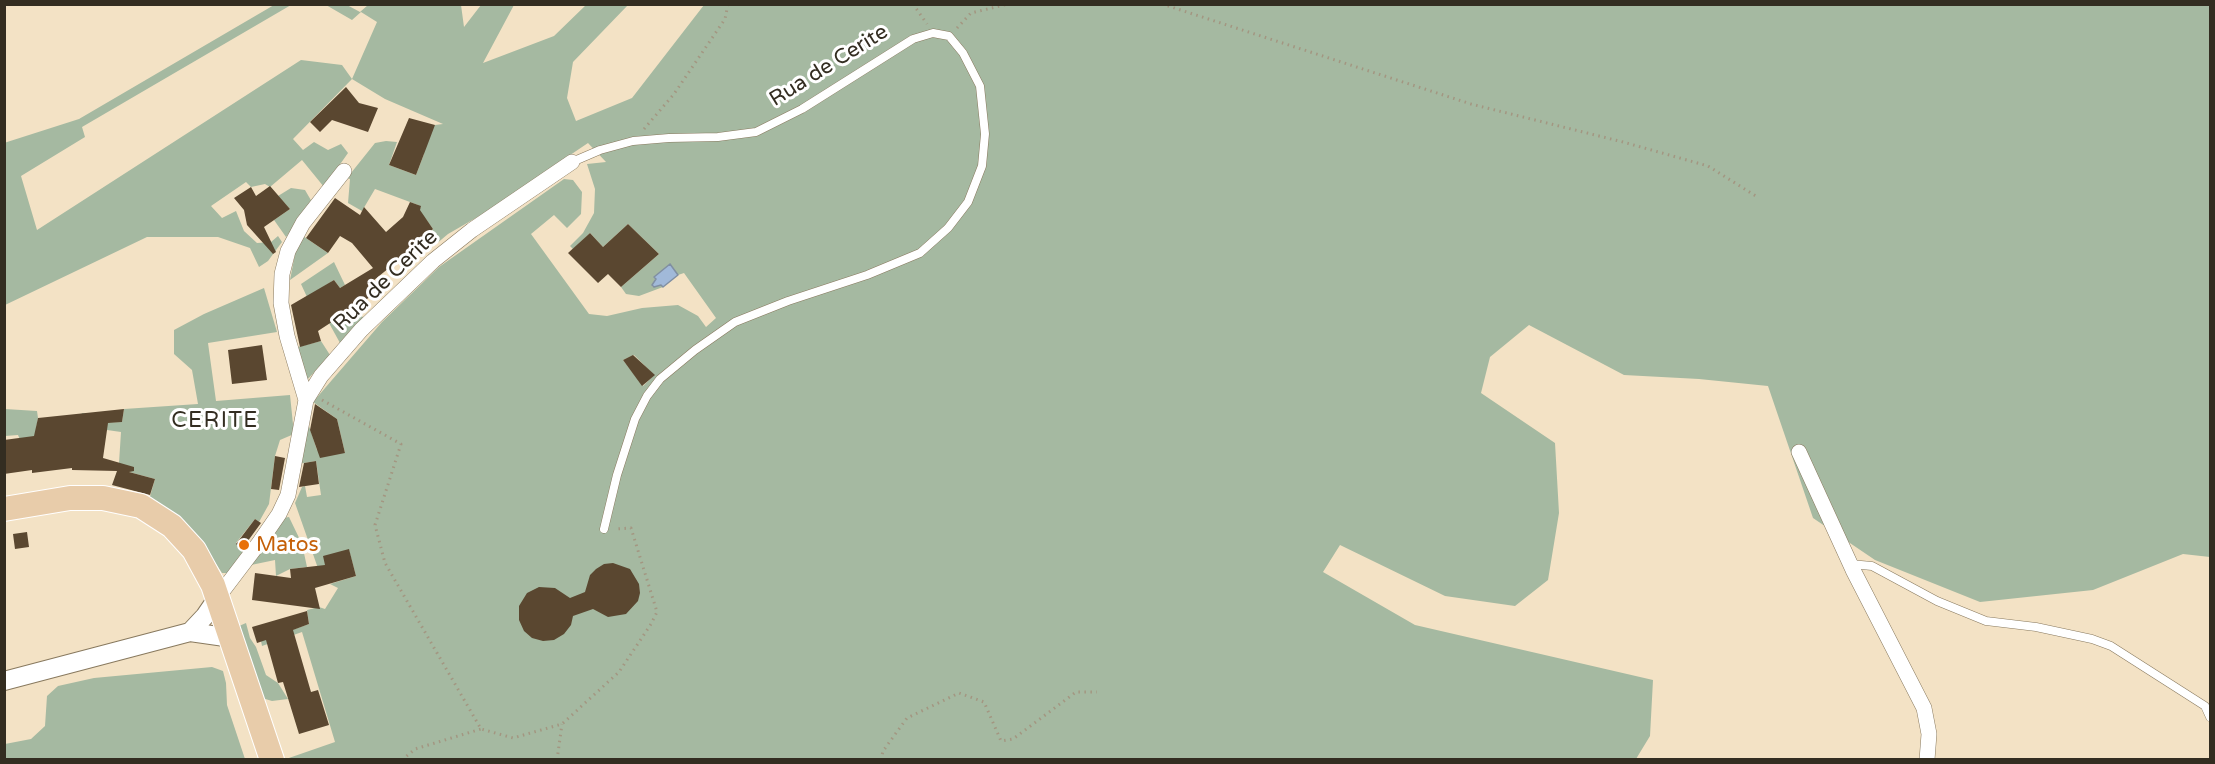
<!DOCTYPE html>
<style>
body{margin:0}
#map{position:relative;width:2215px;height:764px;overflow:hidden;background:#f3e2c5;font-family:"Varela Round",sans-serif}
canvas{display:block}
.frame{position:absolute;inset:0;border:6px solid #332d21;pointer-events:none}
</style>
<div id="map">
<canvas width="2215" height="764"></canvas>
<div class="frame"></div>
</div>
<script>
const context = document.querySelector('canvas').getContext('2d');
context.lineJoin = 'round';
function paint(path, color) { context.fillStyle = color; context.fill(path, 'evenodd'); }
const poly = rows => new Path2D(rows.map(r => 'M' + r).join(''));
function trace(path, color, width, dash) { context.strokeStyle = color; context.lineWidth = width; context.lineCap = dash ? 'butt' : 'round'; context.setLineDash(dash || []); context.stroke(path); }
function write(font, color, halo, rows, align = 'center') {
  context.font = font + ' "Varela Round",sans-serif'; context.lineWidth = 6; context.setLineDash([]); context.textBaseline = 'middle'; context.strokeStyle = halo; context.fillStyle = color; for (const [text, x, y, turn = 0] of rows) {
    context.save(); context.translate(x, y); context.rotate((+turn || 0) * Math.PI / 180); context.textAlign = isNaN(turn) ? turn : align; if (halo) context.strokeText(text, 0, 0); context.fillText(text, 0, 0); context.restore();
  }
}
paint(poly([
 [274,5,291,5,82,127,85,137,21,176,37,230,301,60,342,65,352,79,377,22,361,12,352,20,326,5,347,5,360,12,368,5,461,5,464,27,481,5,514,5,483,63,554,36,586,5,628,5,573,62,567,98,576,121,632,98,704,5,2210,5,2210,557,2183,554,2093,590,1980,602,1875,560,1813,518,1768,386,1699,379,1624,375,1529,325,1490,357,1481,393,1555,443,1559,513,1548,580,1515,606,1445,596,1340,545,1323,572,1415,625,1653,680,1650,736,1636,759,286,759,335,742,302,632,262,646,261,641,309,624,307,610,319,607,325,609,338,588,330,584,356,576,349,550,328,575,320,574,295,503,302,487,305,486,307,497,321,495,316,461,298,464,307,420,317,450,345,453,337,419,313,402,382,322,439,267,564,179,573,180,582,192,581,214,567,228,554,215,531,234,589,314,607,316,642,308,678,305,698,316,706,327,716,318,684,273,678,275,670,265,652,285,653,287,661,285,663,287,639,296,626,294,621,287,659,254,628,224,603,247,590,233,573,249,570,246,583,233,594,213,595,189,587,164,606,162,588,143,481,215,448,234,435,245,432,244,429,236,433,229,425,218,406,220,421,207,418,205,375,189,362,211,348,203,350,179,347,178,375,143,386,141,397,142,389,165,416,175,424,154,416,150,435,125,443,124,385,99,352,79,293,139,303,150,314,142,328,150,341,144,348,153,324,187,302,160,270,187,265,184,251,187,246,182,211,206,222,218,236,211,244,231,257,243,271,242,278,236,282,242,268,261,259,267,250,248,218,237,147,237,5,305,4,143,79,119],
 [634,355,654,375,643,386,623,360],
 [291,188,305,190,312,202,286,237,274,220,290,209,278,196],
 [303,236,328,253,290,280,297,244],
 [334,262,345,285,340,288,334,280,307,297,301,284],
 [264,288,277,332,208,343,216,401,290,395,294,434,280,440,275,456,269,504,259,522,255,519,236,543,246,551,229,573,222,573,201,541,149,500,155,479,129,472,119,463,121,432,100,429,21,442,18,435,5,436,5,409,37,411,38,418,36,429,76,426,82,413,89,413,89,423,122,422,124,409,198,404,192,370,174,354,174,330,204,314],
 [352,308,364,318,340,343,329,323],
 [321,341,330,355,306,381,298,347],
 [289,517,302,544,307,567,290,569,276,576,275,560,251,565,283,518],
 [246,623,250,638,256,647,266,675,278,683,288,699,272,701,262,698,239,626],
 [212,667,223,671,226,683,227,705,245,759,5,759,5,744,31,739,45,726,47,696,58,686,94,678]
]), '#a5b9a1');
const water = poly([
 [670,264,678,275,663,287,661,285,654,287,652,285,656,279,654,277,670,264]
]);
paint(water, '#a1b9d9');
trace(water, '#808fa2', 1.5);
paint(poly([
 [346,87,359,103,378,108,368,132,332,120,320,132,310,122],
 [409,118,435,125,416,175,389,165],
 [270,186,290,209,264,227,276,252,273,254,247,225,244,210,234,198,251,187,256,196],
 [335,198,360,215,364,207,386,232,403,217,410,202,421,206,420,210,433,229,421,242,368,285,373,295,318,331,321,341,300,347,291,305,334,280,340,288,373,268,352,243,340,236,328,253,306,238],
 [628,224,659,254,621,287,608,274,598,283,568,253,590,233,603,247],
 [262,345,267,380,232,384,228,350],
 [633,355,655,375,642,386,623,360],
 [315,404,337,419,345,453,320,458,310,430],
 [124,409,122,422,108,423,103,458,134,467,134,471,129,472,155,479,150,495,112,485,117,471,72,470,72,468,32,473,32,470,4,474,4,440,34,436,38,418],
 [275,456,285,458,279,490,271,489],
 [316,461,319,484,299,487,304,463],
 [255,519,261,523,242,549,236,544],
 [27,532,29,547,15,549,13,534],
 [349,549,356,576,315,588,320,609,252,600,255,573,291,578,290,569,325,565,323,556],
 [613,563,630,569,639,584,640,593,638,601,626,614,608,617,593,609,573,616,571,625,564,634,554,640,543,641,532,638,524,631,519,620,519,606,527,593,539,587,555,588,570,598,585,592,590,575,596,569,604,564],
 [307,611,309,624,293,630,311,692,318,690,329,725,299,734,283,682,278,683,266,640,257,643,252,627]
]), '#5a4730');
const service = poly([
 [572,162,600,150,633,141,669,138,718,137,756,132,802,109,913,39,933,33,949,36,963,53,980,86,985,134,982,166,968,202,948,228,920,253,867,275,788,301,735,322,695,350,660,379,647,396,635,419,617,475,604,529],
 [1850,564,1872,566,1937,601,1986,621,2036,627,2092,639,2111,646,2205,706,2210,717]
]);
const minor = poly([
 [306,400,287,336,281,303,282,274,288,251,303,223,344,171],
 [1799,452,1853,570,1924,708,1929,734,1927,760],
 [218,597,259,543,279,514,288,495,306,400,321,376,361,330,433,261,472,230,572,162]
]);
const tertiary = poly([
 [190,632,205,616,218,597],
 [4,681,190,632,232,638]
]);
const primary = poly([
 [4,509,70,498,103,498,141,506,172,526,194,550,213,585,272,760]
]);
trace(service, '#88795e', 9);
trace(minor, '#88795e', 16);
trace(tertiary, '#88795e', 20);
trace(primary, '#fff', 26);
trace(poly([
 [913,4,927,24],
 [1162,4,1471,104,1623,142,1708,166,1759,198],
 [957,28,971,13,1008,4],
 [644,129,674,94,725,19,728,4],
 [322,400,401,444,375,525,385,563,481,729,513,738,562,724,619,672,651,624,657,612,631,528,614,529],
 [402,760,415,749,481,729],
 [557,760,562,724],
 [881,760,883,751,907,718,959,693,984,702,1001,741,1013,739,1076,692,1097,692]
]), '#a39681', 3, [1.5, 4.5]);
trace(service, '#fff', 8);
trace(minor, '#fff', 15);
trace(tertiary, '#fff', 18);
trace(primary, '#e8ccaa', 24);
for (const [x, y, r, color] of [
 [244,545,6,"#e8710a"]
]) { const dot = new Path2D(); dot.arc(x, y, r, 0, 2 * Math.PI); context.fillStyle = color; context.fill(dot); trace(dot, '#fff', 2); }
write('21px', '#332d21', '#fff', [
 ["Rua de Cerite",829,66,-32],
 ["Rua de Cerite",386,281,-44]
]);
write('21px', '#c56008', '#fff', [
 ["Matos",256,545]
], 'left');
context.letterSpacing = '1.5px';
write('22px', '#332d21', '#fff', [
 ["CERITE",215,421]
]);
context.letterSpacing = '0px';
</script>
